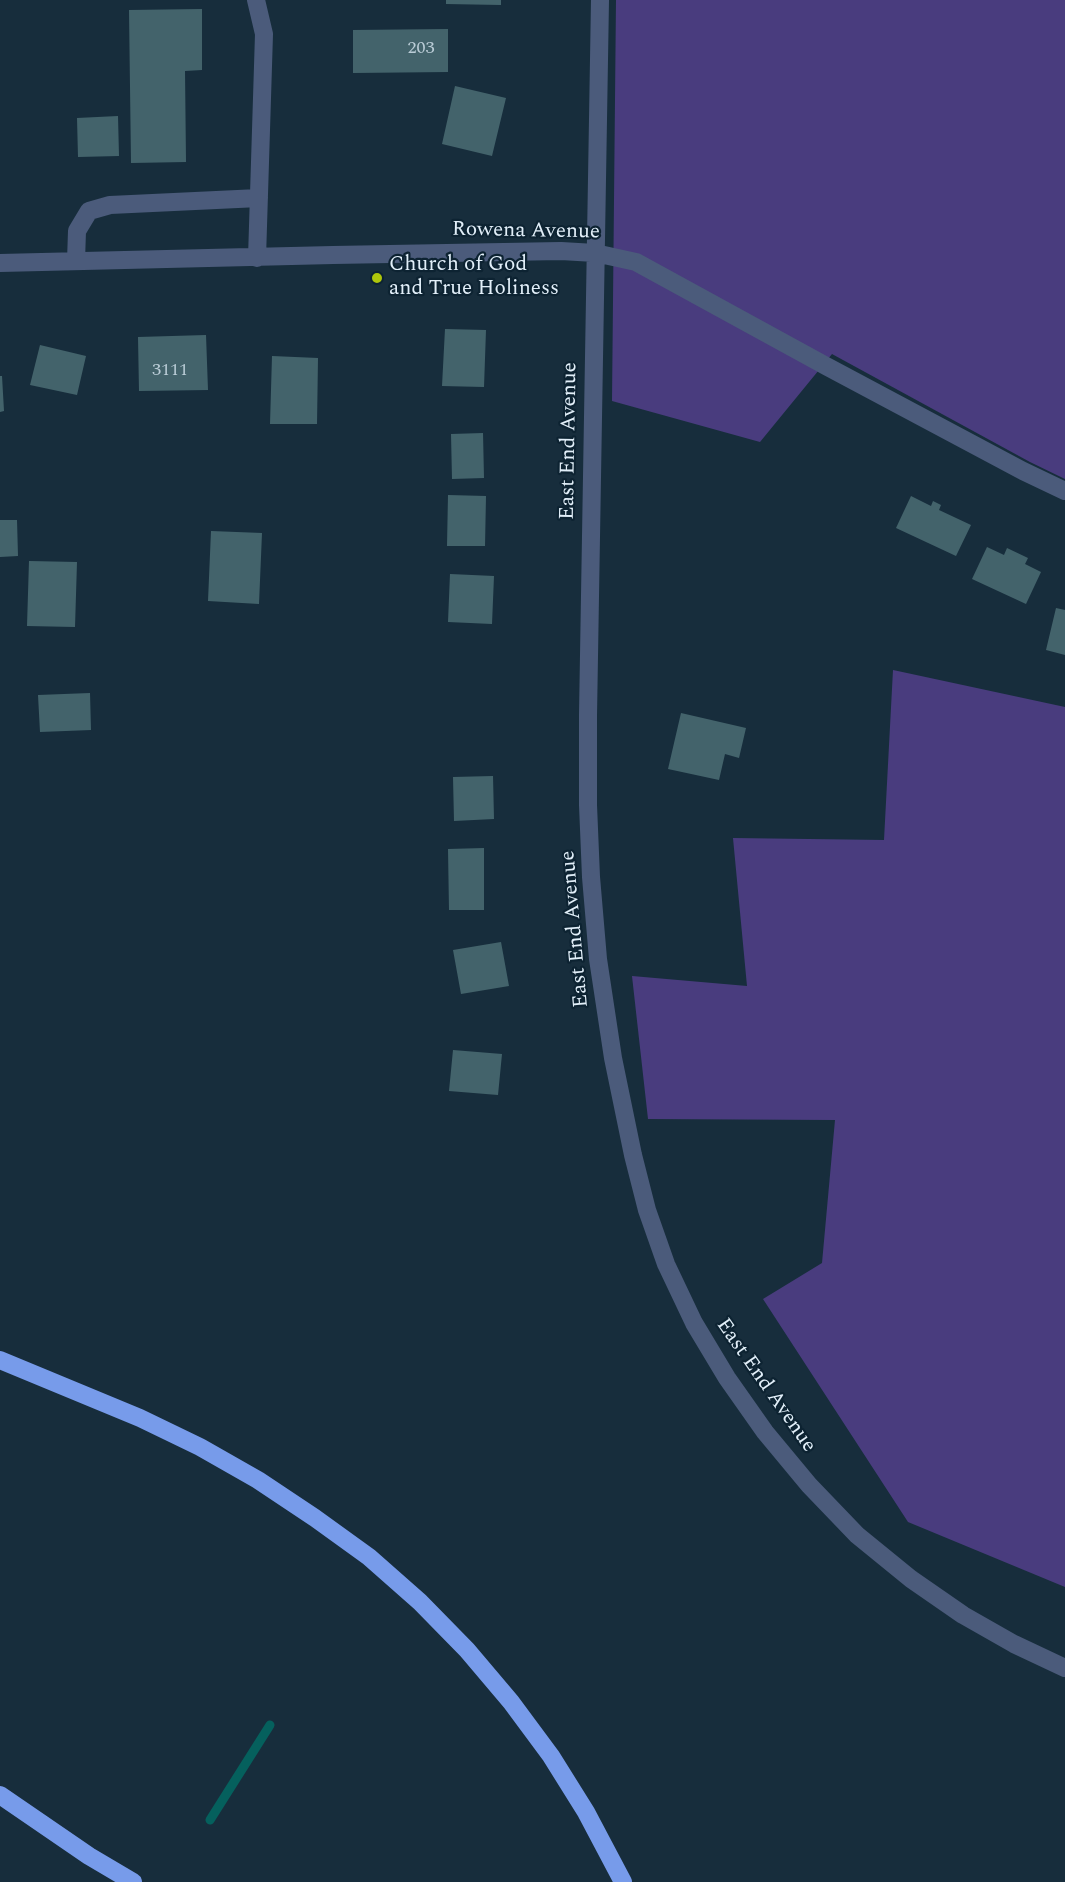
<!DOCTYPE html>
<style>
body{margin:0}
canvas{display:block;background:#172d3c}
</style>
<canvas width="1065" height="1882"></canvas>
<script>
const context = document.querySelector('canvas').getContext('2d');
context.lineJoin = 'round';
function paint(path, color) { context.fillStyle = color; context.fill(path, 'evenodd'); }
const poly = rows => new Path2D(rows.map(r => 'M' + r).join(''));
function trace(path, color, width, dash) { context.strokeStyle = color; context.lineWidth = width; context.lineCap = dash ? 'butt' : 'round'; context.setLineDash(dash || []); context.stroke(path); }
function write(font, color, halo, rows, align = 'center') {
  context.font = font + ' Spectral,serif'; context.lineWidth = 4.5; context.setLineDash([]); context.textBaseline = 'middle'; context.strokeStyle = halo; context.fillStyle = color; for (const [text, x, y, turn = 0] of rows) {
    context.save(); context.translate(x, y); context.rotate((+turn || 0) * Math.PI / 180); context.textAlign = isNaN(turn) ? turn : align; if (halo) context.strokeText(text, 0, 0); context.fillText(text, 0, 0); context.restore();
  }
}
paint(poly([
 [616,0,1065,0,1065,479,1030,462,832,354,760,442,612,401],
 [893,670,1065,707,1065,1587,908,1522,763,1299,822,1263,835,1120,648,1119,632,976,747,986,733,838,884,840]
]), '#493c7e');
trace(poly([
 [210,1820,270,1725]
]), '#05605d', 9);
paint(poly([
 [446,0,501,0,501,5,446,4],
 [202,9,202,70,185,71,186,162,131,163,129,10],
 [448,29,448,72,353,73,353,30],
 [455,86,506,98,492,156,442,144],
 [118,116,119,156,78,157,77,118],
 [445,329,486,330,484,387,442,386],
 [206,335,208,390,139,391,138,337],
 [40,345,86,356,77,395,30,385],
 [272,356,318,358,317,424,270,424],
 [0,376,2,376,4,411,0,412],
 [483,433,484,478,452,479,451,434],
 [448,495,486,496,485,546,447,546],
 [911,496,931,506,933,501,941,505,939,510,971,525,956,556,896,528],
 [0,520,17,520,18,556,0,557],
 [211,531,262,533,259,604,208,601],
 [987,547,1004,555,1007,548,1028,558,1025,564,1041,572,1026,604,972,579],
 [29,561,77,562,75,627,27,626],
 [450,574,494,576,492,624,448,622],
 [1056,608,1065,610,1065,655,1046,650],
 [90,693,91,730,40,732,38,695],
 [681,713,746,728,739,758,725,754,719,780,668,769],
 [493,776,494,819,454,821,453,777],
 [484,848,484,910,449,910,448,849],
 [501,942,509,986,461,994,453,950],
 [453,1050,502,1054,498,1095,449,1091]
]), '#43636b');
trace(poly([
 [256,0,264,34,257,258],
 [600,0,588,715,588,805,591,877,598,959,613,1058,633,1155,647,1210,666,1264,694,1323,727,1378,765,1432,809,1485,857,1535,911,1579,963,1615,1014,1644,1065,1668],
 [76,261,77,231,89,211,110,205,259,198],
 [0,263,333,255,561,251,595,253,636,262,826,366,1023,471,1065,491]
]), '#4b5b7b', 18);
trace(poly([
 [0,1360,140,1418,200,1447,258,1480,315,1518,369,1557,420,1602,467,1650,511,1702,551,1756,586,1812,623,1882],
 [0,1795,89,1856,133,1882]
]), '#779bea', 18);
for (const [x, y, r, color] of [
 [377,278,6,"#aec60b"]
]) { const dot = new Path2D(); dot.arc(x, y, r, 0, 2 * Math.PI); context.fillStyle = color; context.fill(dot); trace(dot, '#0d2332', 2); }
write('18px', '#baccd6', null, [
 ["203",421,49],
 ["3111",170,371]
]);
write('21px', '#e2eff9', '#0d2332', [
 ["Rowena Avenue",526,232,1],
 ["East End Avenue",570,441,-89],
 ["East End Avenue",576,929,-95],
 ["East End Avenue",765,1386,55]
]);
write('21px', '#e2eff9', '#0d2332', [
 ["Church of God",389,266],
 ["and True Holiness",389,290]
], 'left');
</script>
